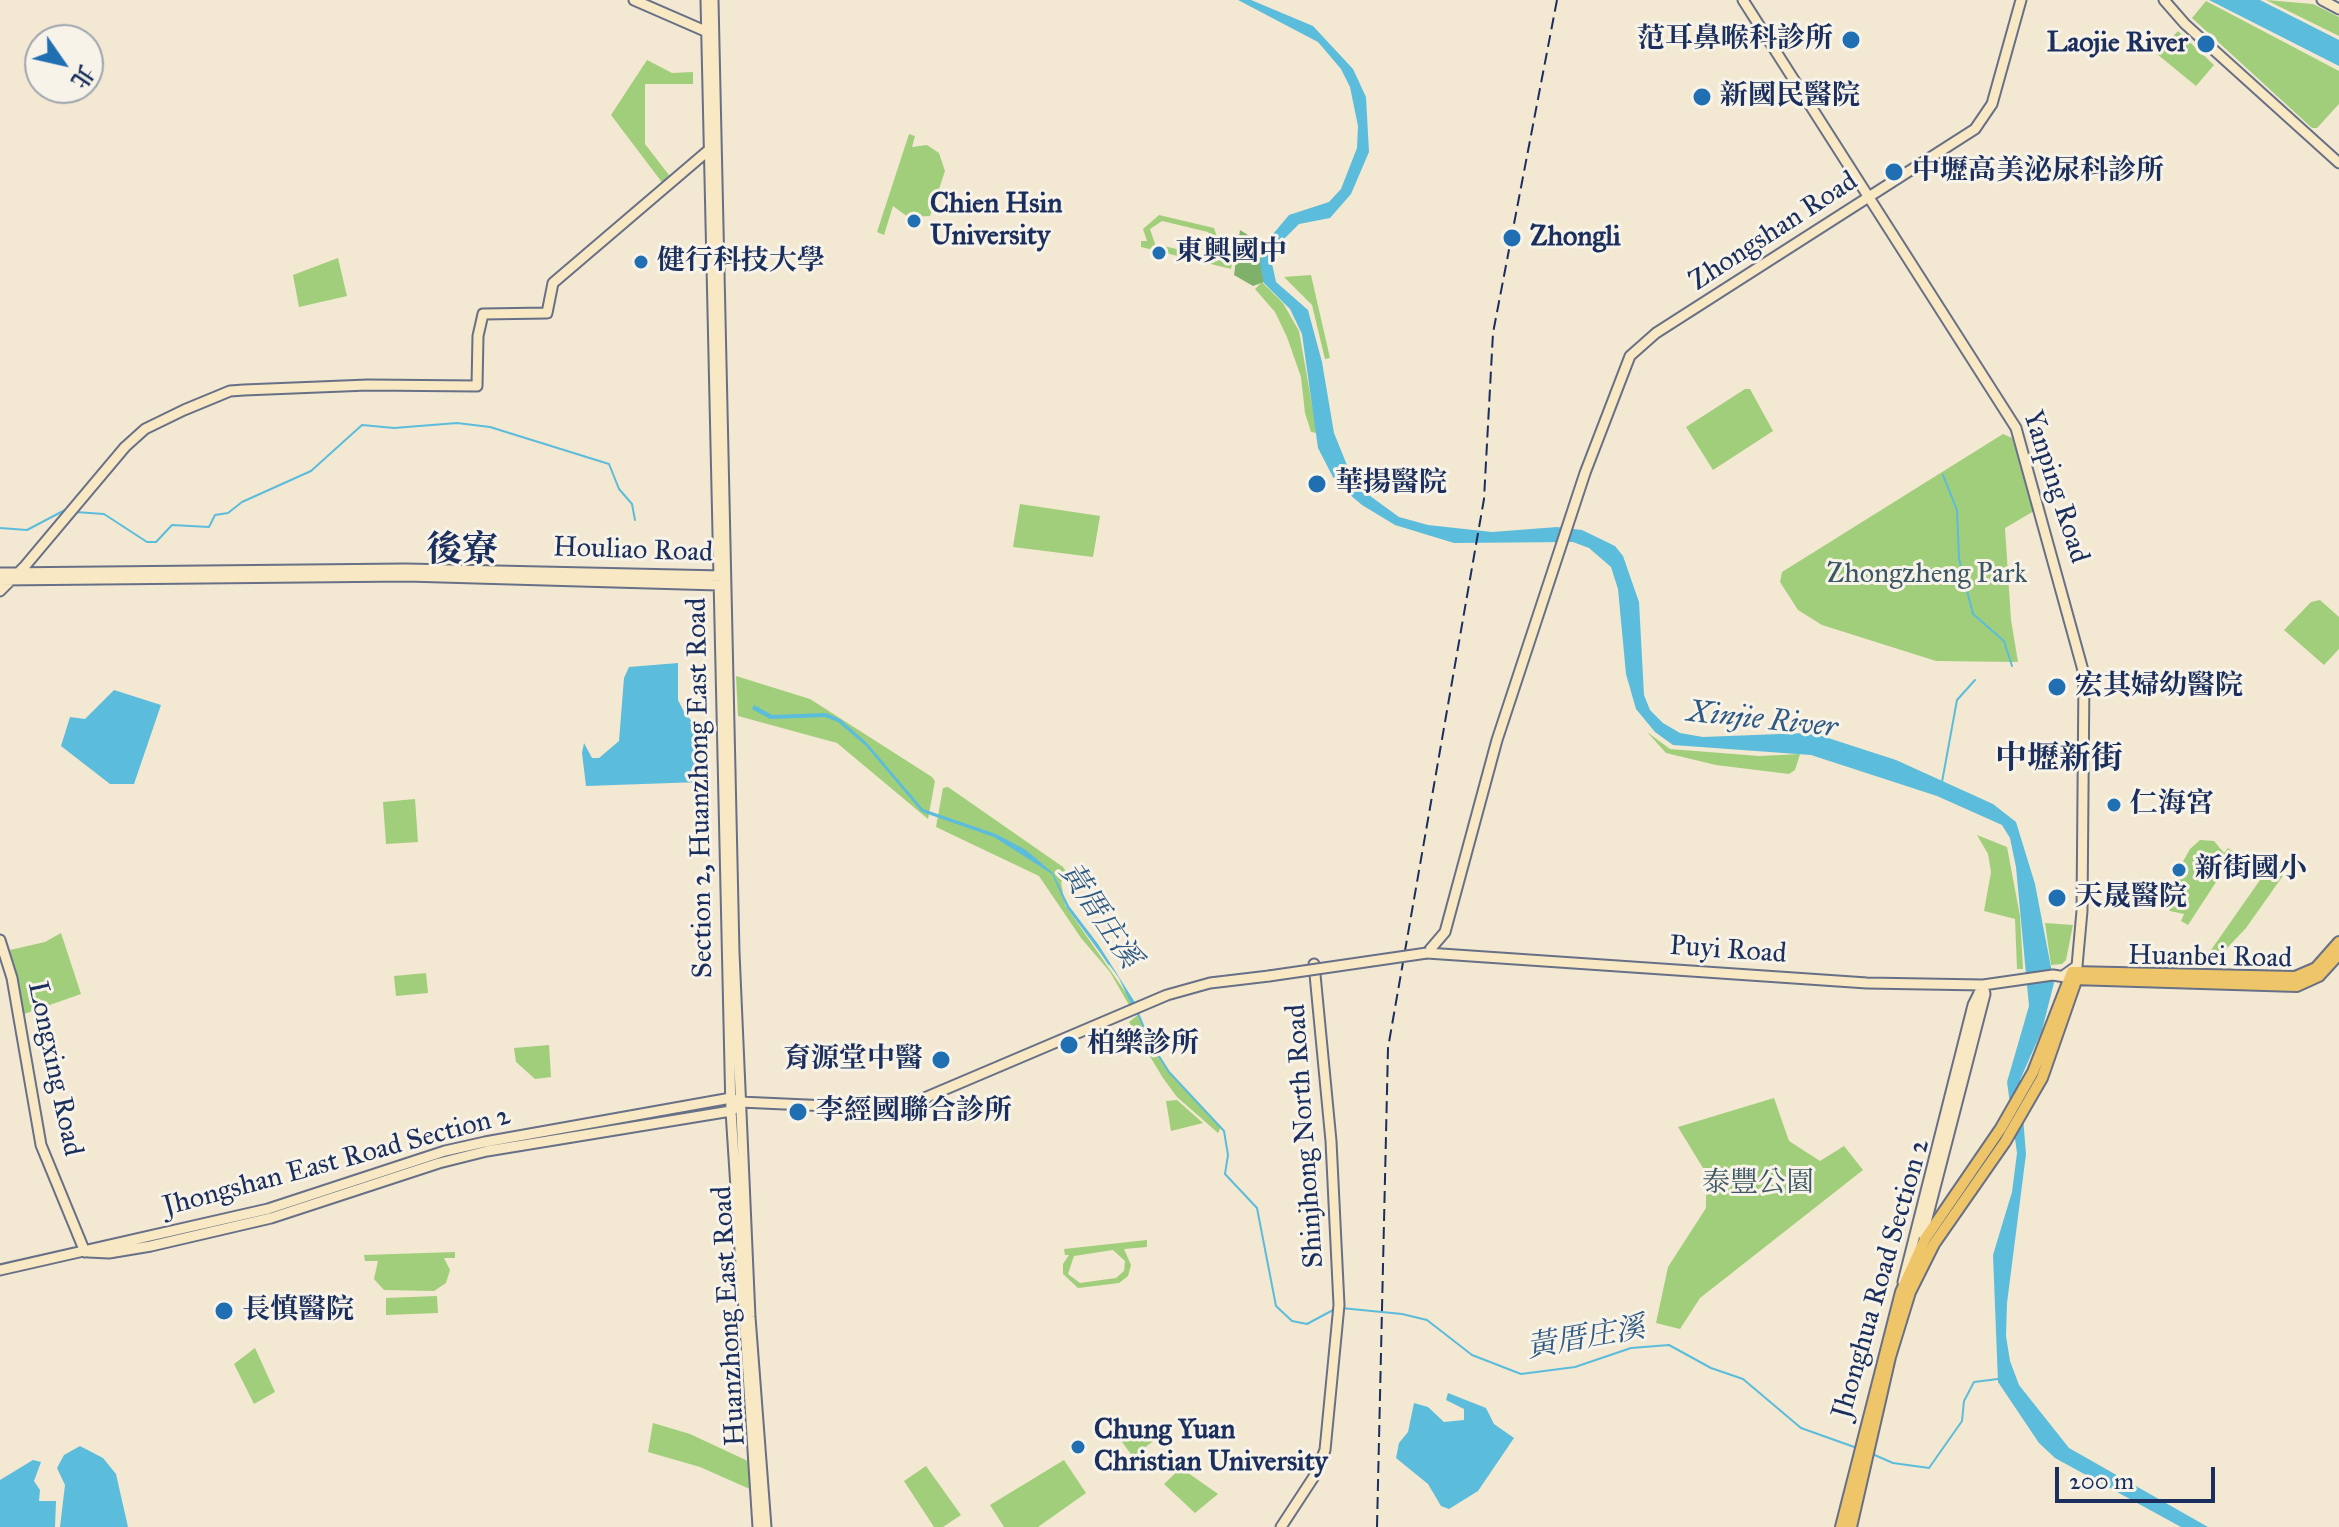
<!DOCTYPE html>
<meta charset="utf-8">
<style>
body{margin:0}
#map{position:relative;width:2339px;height:1527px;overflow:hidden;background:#f3e8d2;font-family:"IM FELL Great Primer","Noto Serif TC",serif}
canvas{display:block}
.north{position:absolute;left:24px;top:24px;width:80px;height:80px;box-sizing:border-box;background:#f7f3e8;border:2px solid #9fa5b1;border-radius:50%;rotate:124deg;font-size:22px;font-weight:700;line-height:32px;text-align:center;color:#1b2f5e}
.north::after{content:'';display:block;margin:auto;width:28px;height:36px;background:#1f6fb2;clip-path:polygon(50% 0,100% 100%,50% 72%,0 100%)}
.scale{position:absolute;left:2055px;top:1467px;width:160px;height:36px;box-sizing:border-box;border:4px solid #1b2f5e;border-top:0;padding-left:10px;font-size:24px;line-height:28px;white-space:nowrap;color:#1b2f5e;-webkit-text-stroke:6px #f7f3e8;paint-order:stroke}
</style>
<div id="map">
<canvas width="2339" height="1527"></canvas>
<div class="north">北</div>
<div class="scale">200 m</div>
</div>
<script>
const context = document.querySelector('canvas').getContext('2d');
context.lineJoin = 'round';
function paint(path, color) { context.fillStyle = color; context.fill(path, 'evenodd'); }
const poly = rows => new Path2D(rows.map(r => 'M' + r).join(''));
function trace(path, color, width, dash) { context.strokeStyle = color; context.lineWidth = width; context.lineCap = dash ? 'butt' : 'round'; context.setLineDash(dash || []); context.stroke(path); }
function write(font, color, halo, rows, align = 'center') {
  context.font = font + ' "IM FELL Great Primer","Noto Serif TC",serif'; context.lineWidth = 6; context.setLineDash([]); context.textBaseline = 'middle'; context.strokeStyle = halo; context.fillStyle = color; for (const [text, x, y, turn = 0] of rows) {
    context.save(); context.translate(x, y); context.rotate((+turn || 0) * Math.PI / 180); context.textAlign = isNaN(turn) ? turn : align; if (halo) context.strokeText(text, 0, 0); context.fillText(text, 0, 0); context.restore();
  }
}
paint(poly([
 [2266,0,2313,4,2339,17,2339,36],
 [2206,1,2339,71,2339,104,2317,128,2312,128,2192,18],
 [2178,31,2214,65,2196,86,2157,54],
 [647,60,672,73,693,72,693,84,645,84,645,144,672,179,664,185,611,115],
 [909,134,915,136,912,147,927,145,939,153,945,171,930,216,908,217,893,206,884,235,877,232],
 [1159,215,1214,228,1220,246,1211,258,1232,263,1231,269,1141,247,1141,241,1147,241,1143,229],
 [1162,221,1208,232,1213,240,1212,249,1202,255,1155,244,1150,229],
 [338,258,347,296,299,307,293,275],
 [1311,275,1330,358,1325,359,1312,305,1284,277],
 [1262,282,1283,303,1299,331,1317,433,1311,432,1305,413,1301,377,1287,337,1275,312,1255,289],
 [1745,389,1750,389,1773,431,1713,470,1686,427],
 [2003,434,2012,438,2034,511,2005,528,2011,620,2018,662,1936,661,1822,625,1798,610,1780,582,1782,572],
 [1020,504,1100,516,1093,557,1013,547],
 [2320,600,2339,617,2339,649,2324,665,2284,630,2311,602],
 [736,676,810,699,932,777,935,781,928,819,837,743,738,716],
 [1647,732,1670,749,1759,756,1800,754,1795,770,1789,774,1716,765,1666,753],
 [948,787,1063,867,1068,875,1061,882,1065,905,1133,1003,1129,1005,1110,972,1081,938,1039,876,936,827,943,788],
 [415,799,418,842,386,844,383,802],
 [1977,835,2007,847,2020,916,2023,969,2017,969,2015,919,1984,911,1991,872,1988,854],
 [2200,840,2214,841,2224,853,2228,848,2235,853,2188,925,2181,921,2184,914,2170,911,2163,897,2190,849],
 [2274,860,2287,870,2246,928,2212,964,2204,960],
 [2045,923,2073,925,2066,960,2062,964,2051,965],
 [61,933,81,994,24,1014,10,950,45,942],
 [426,973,428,993,396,996,394,976],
 [1139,1014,1150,1042,1169,1072,1221,1127,1218,1133,1177,1097,1163,1078,1129,1022],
 [549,1045,551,1077,535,1079,516,1062,514,1048],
 [1774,1098,1789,1141,1820,1161,1844,1146,1863,1170,1700,1298,1680,1329,1656,1323,1668,1267,1706,1208,1706,1173,1678,1127],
 [1177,1100,1203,1123,1171,1131,1166,1101],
 [1147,1240,1147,1247,1124,1249,1131,1265,1128,1276,1119,1283,1078,1288,1063,1274,1063,1264,1069,1255,1065,1255,1064,1249],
 [1113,1250,1125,1261,1124,1271,1116,1278,1080,1283,1068,1274,1074,1256],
 [455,1252,455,1258,444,1258,450,1270,446,1283,434,1291,384,1290,374,1279,378,1261,365,1261,364,1255],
 [437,1296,438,1313,386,1315,386,1298],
 [255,1348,275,1392,254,1404,234,1364],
 [1154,1421,1166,1431,1133,1457,1117,1435,1139,1424,1146,1426],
 [653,1423,690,1434,750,1462,752,1490,700,1467,648,1452],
 [1064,1460,1086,1493,1038,1527,1004,1527,990,1505],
 [926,1466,961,1515,943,1527,934,1527,904,1481],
 [1181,1468,1218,1494,1195,1513,1164,1484]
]), '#a1ce7b');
paint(poly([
 [1240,230,1267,247,1267,281,1253,286,1234,275]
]), '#80b16b');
paint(poly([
 [1238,0,1251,0,1313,26,1353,69,1366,97,1369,152,1351,194,1330,218,1299,224,1275,248,1271,259,1276,282,1308,310,1322,362,1334,433,1355,485,1399,517,1428,525,1492,532,1557,527,1582,530,1615,546,1623,556,1639,602,1644,695,1650,710,1663,723,1680,733,1703,737,1805,733,1822,736,1896,760,1993,804,2016,822,2035,884,2054,983,2042,1030,2020,1080,2026,1154,2007,1303,2006,1336,2010,1361,2019,1385,2069,1448,2208,1527,2181,1527,2055,1458,2039,1443,1998,1382,1993,1255,2012,1192,2017,1153,2007,1082,2029,1006,2016,867,2010,838,2002,825,1937,796,1811,755,1673,745,1655,732,1636,709,1626,674,1618,589,1611,567,1589,548,1573,542,1454,543,1395,525,1362,505,1336,483,1318,448,1302,334,1290,309,1264,283,1260,264,1263,246,1289,215,1329,202,1341,189,1357,148,1358,126,1350,87,1341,69,1318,42],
 [2209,0,2260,0,2339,40,2339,66],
 [678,663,678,700,685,714,701,730,700,782,586,786,582,753,584,743,592,758,599,758,619,741,624,678,629,667],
 [114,690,161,705,134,784,110,784,61,746,70,717,85,719],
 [754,705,772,715,826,713,840,719,867,743,923,809,996,834,1026,850,1053,873,1069,906,1098,944,1136,1004,1132,1006,1119,978,1067,908,1052,874,994,837,922,812,865,745,838,722,825,717,770,719,752,709],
 [1448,1393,1486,1408,1494,1424,1514,1438,1478,1491,1449,1509,1441,1506,1428,1484,1396,1458,1399,1443,1408,1432,1414,1403,1428,1407,1444,1422,1464,1420,1464,1409,1446,1400],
 [80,1446,103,1458,116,1474,128,1527,60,1527,65,1485,57,1468,64,1455],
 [33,1460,41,1462,34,1481,40,1490,39,1501,56,1501,55,1527,0,1527,0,1480]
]), '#5cbcdb');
trace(poly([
 [1943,475,1957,510,1959,559,1973,614,2004,641,2012,666],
 [75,512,104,514,147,542,156,542,172,525,209,527,215,515,228,513,242,502,311,471,362,425,394,428,457,423,490,427,609,464,619,489,632,504,635,520],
 [0,528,27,530,65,510],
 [1942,782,1957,700,1975,680],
 [1095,943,1109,964],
 [1137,1011,1150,1042,1169,1072,1224,1131,1228,1155,1225,1174,1257,1208,1276,1306,1292,1321,1307,1324,1335,1309],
 [1341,1308,1402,1314,1427,1320,1472,1355,1521,1374,1575,1367,1631,1348,1669,1345,1711,1368,1743,1379,1801,1428,1857,1448],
 [1870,1453,1893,1463,1929,1468,1962,1421,1964,1401,1974,1382,1998,1379]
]), '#5cbcdb', 2);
const secondary = poly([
 [634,0,712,34],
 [706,0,731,1111,758,1527],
 [713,0,734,952,750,1317,766,1527],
 [1743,0,2016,428,2084,674,2082,911,2077,966,2063,976],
 [2164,0,2185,24,2339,163],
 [2322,0,2339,9],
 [0,573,406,569,723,576],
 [0,580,407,576,718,585,721,581],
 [0,591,25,566,125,447,145,429,184,410,230,391,244,390,368,385,477,386,478,336,483,314,547,313,553,283,710,149],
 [0,940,12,978,41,1145,85,1252],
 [1427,953,1445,932,1497,740,1585,473,1630,356,1656,333,1975,129,1992,104,2021,0],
 [1427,953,1867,983,1983,985,2053,975,2065,977],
 [1925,1239,1923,1234,1985,994,1983,985],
 [88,1252,109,1253,151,1246,271,1218,439,1163,487,1151,731,1111,735,1108],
 [0,1270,268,1209,445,1151,485,1142,731,1098,740,1102,895,1109,908,1105,1167,995,1210,983,1269,976],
 [1903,1282,1973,1005,1983,985],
 [1281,1527,1315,1475,1325,1450,1339,1305,1331,1141,1314,964]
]);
const primary = poly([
 [2073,979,2297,986,2319,976,2339,954],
 [1841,1527,1901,1292,1925,1239,2001,1128,2033,1072,2072,972,2295,977,2316,968,2339,942],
 [1851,1527,1890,1357,1910,1292,1934,1244,2005,1142,2042,1078,2079,972]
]);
trace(secondary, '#677087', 13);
trace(primary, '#677087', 14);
trace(secondary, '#f8e8c3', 9);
trace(primary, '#eec569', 10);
trace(poly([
 [1377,1527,1388,1048,1484,499,1493,333,1557,0]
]), '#1b2f5e', 2, [12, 6]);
const secondaryBridge = poly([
 [1269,976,1427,953]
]);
trace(secondaryBridge, '#677087', 13, []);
trace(secondaryBridge, '#f8e8c3', 9);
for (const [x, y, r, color] of [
 [1851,40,10,"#1f6fb2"],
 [2206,44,10,"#1f6fb2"],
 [1702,97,10,"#1f6fb2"],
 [1894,172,10,"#1f6fb2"],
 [914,221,8,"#1f6fb2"],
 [1512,238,10,"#1f6fb2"],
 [1159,253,8,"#1f6fb2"],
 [641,262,8,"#1f6fb2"],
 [1317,484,10,"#1f6fb2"],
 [2057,687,10,"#1f6fb2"],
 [2114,805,8,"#1f6fb2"],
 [2179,870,8,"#1f6fb2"],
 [2057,898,10,"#1f6fb2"],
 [1069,1045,10,"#1f6fb2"],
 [941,1060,10,"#1f6fb2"],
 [798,1112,10,"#1f6fb2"],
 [224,1311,10,"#1f6fb2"],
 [1078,1447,8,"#1f6fb2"]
]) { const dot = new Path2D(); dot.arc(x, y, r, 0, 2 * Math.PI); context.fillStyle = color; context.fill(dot); trace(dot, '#f7f3e8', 3); }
write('bold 28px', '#1b2f5e', '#f7f3e8', [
 ["范耳鼻喉科診所",1833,40,"right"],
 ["Laojie River",2188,44,"right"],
 ["新國民醫院",1720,97],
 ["中壢高美泌尿科診所",1912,172],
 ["Chien Hsin",930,205],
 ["University",930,237],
 ["Zhongli",1530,238],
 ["東興國中",1175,253],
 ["健行科技大學",657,262],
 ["華揚醫院",1335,484],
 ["宏其婦幼醫院",2075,687],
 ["仁海宮",2130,805],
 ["新街國小",2195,870],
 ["天晟醫院",2075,898],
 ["柏樂診所",1087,1045],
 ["育源堂中醫",923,1060,"right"],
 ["李經國聯合診所",816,1112],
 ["長慎醫院",242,1311],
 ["Chung Yuan",1094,1431],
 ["Christian University",1094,1463]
], 'left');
write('28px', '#1b2f5e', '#f7f3e8', [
 ["Zhongshan Road",1774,232,-33],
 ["Yanping Road",2055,487,72],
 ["Houliao Road",633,551,2],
 ["Section 2, Huanzhong East Road",701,788,-91],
 ["Puyi Road",1728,951,4],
 ["Huanbei Road",2210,958,1],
 ["Longxing Road",54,1069,78],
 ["Shinjhong North Road",1306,1136,-94],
 ["Jhongshan East Road Section 2",337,1162,-15],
 ["Jhonghua Road Section 2",1882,1279,-74],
 ["Huanzhong East Road",730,1316,-93]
]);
write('28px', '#3c5765', '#f7f3e8', [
 ["Zhongzheng Park",1927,575],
 ["泰豐公園",1758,1184]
]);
write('italic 30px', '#2e5984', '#f7f3e8', [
 ["Xinjie River",1762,721,6],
 ["黃厝庄溪",1099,916,56],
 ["黃厝庄溪",1586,1339,-10]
]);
write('bold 32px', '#1b2f5e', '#f7f3e8', [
 ["中壢新街",2059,760]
]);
write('bold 36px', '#1b2f5e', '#f7f3e8', [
 ["後寮",462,552]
]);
</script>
